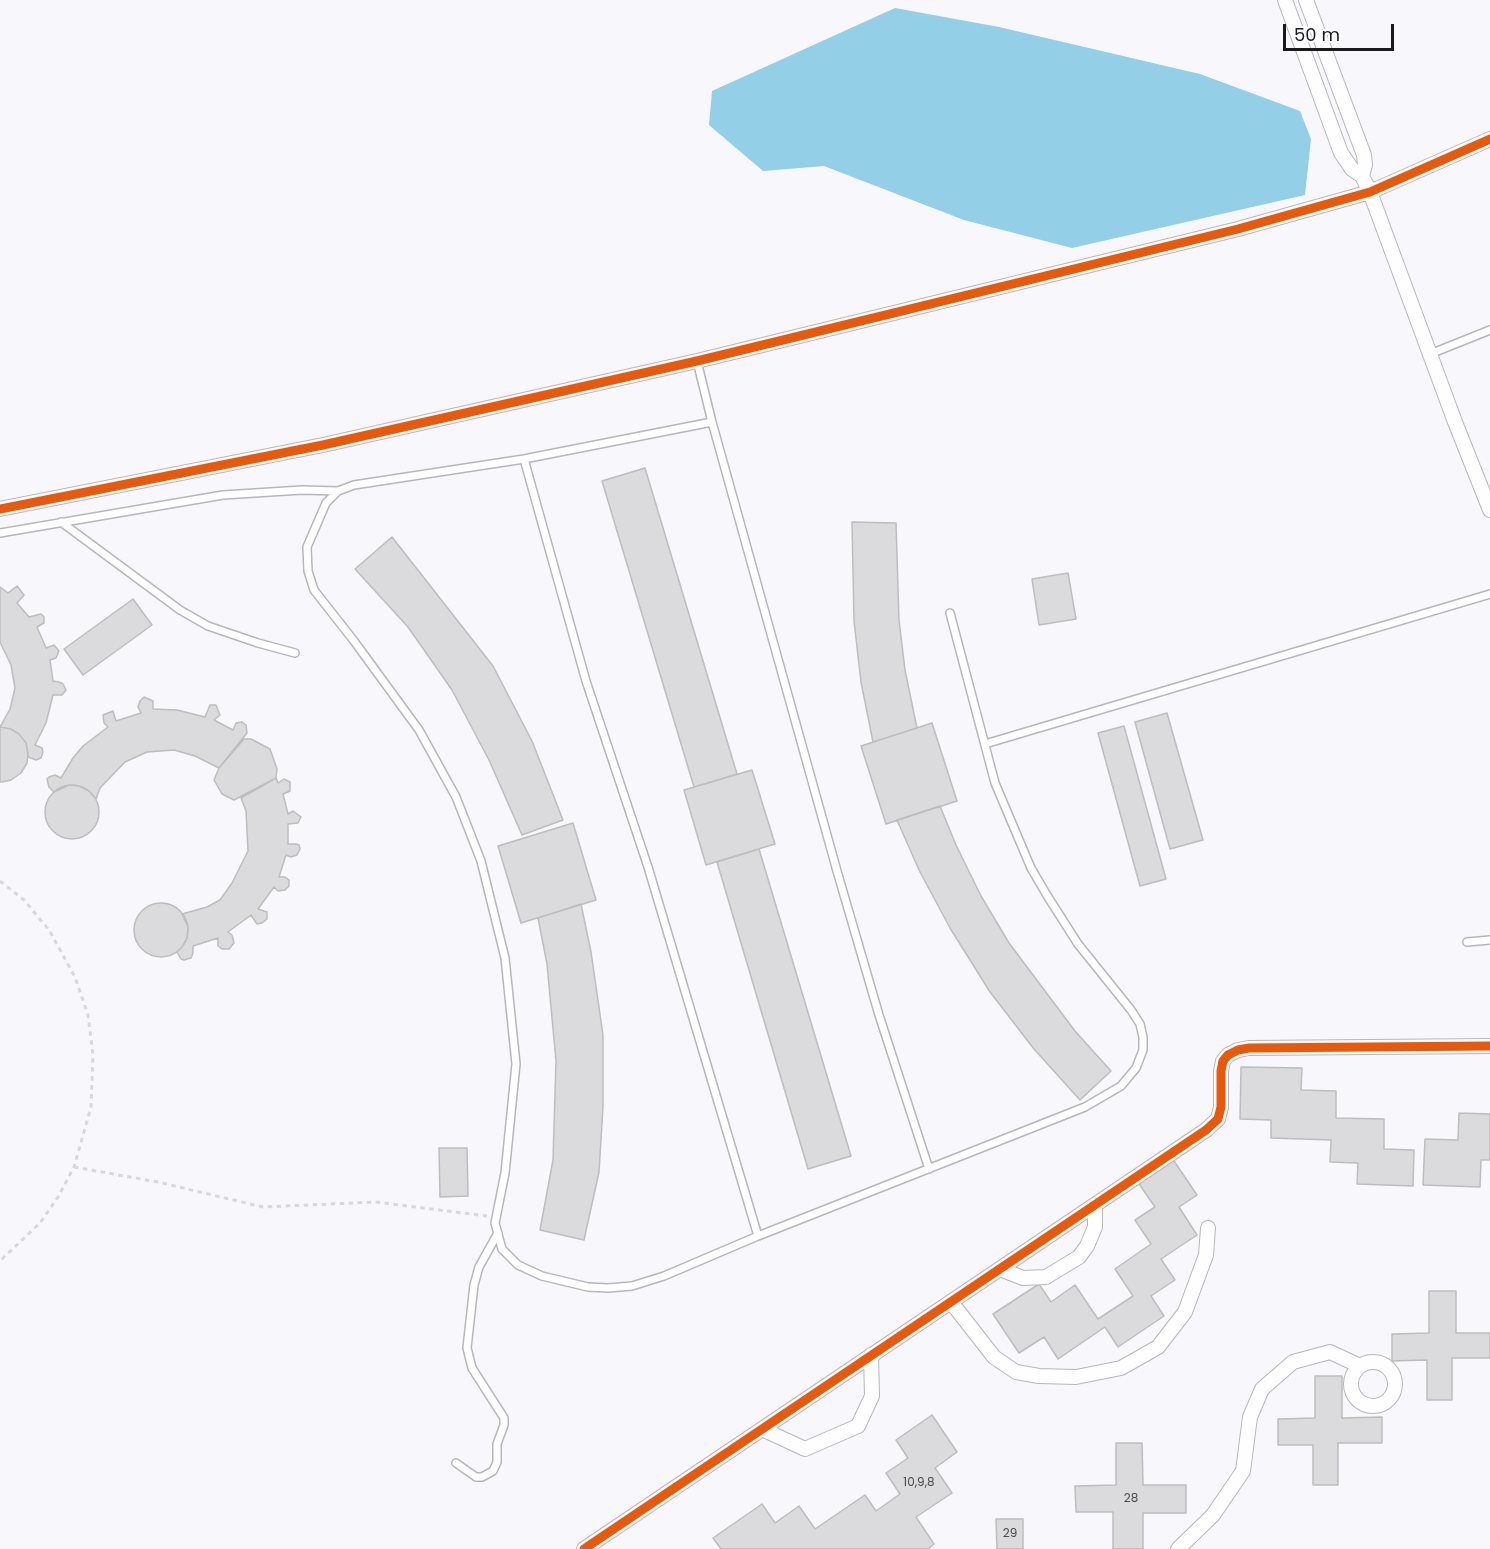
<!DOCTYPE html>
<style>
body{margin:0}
#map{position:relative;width:1490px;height:1549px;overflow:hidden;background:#f8f8fc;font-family:Poppins,sans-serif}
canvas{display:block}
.scale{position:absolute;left:1283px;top:24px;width:111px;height:27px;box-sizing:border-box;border:3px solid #1a1a1e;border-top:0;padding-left:8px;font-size:18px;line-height:21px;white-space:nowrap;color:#1a1a1e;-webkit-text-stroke:4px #fff;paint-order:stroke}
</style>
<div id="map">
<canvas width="1490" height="1549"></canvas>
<div class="scale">50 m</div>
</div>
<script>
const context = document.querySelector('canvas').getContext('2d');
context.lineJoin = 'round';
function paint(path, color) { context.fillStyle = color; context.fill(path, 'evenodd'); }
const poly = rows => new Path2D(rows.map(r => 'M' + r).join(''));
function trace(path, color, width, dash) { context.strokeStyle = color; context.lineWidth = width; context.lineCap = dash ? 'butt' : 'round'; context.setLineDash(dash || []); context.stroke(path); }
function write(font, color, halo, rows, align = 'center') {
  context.font = font + ' Poppins,sans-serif'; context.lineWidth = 4.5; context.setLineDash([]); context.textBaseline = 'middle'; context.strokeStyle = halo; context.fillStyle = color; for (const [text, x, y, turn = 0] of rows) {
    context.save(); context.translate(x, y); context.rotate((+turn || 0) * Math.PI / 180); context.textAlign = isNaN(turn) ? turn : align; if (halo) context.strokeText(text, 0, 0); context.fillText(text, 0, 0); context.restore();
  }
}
paint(poly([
 [895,8,999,27,1200,74,1300,111,1311,139,1305,195,1072,248,964,220,824,166,763,171,709,125,712,91]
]), '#93cfe6');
const building = poly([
 [645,468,737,774,694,787,602,481,645,468],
 [852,522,896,523,899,620,905,670,917,728,873,742,861,682,854,621,852,522],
 [392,537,493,666,532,741,563,820,522,835,489,760,452,690,408,627,355,569,392,537],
 [1068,573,1076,619,1039,625,1032,579,1068,573],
 [17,586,24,595,17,603,29,617,41,614,44,617,44,623,37,627,46,648,54,645,59,651,56,658,50,660,53,681,59,682,63,684,66,690,62,695,53,695,46,723,35,745,42,748,43,752,41,758,36,760,28,757,26,743,19,734,11,729,0,727,10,709,15,688,11,665,0,642,0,587,8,593,17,586],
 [133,599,152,625,83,675,64,649,133,599],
 [144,697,153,701,153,709,177,710,205,717,210,705,216,705,220,715,214,720,233,730,236,723,242,722,246,725,247,733,219,768,195,756,174,750,147,752,125,762,100,788,96,799,89,791,79,786,69,785,54,792,49,787,47,779,49,777,55,775,61,778,73,758,83,746,108,727,104,723,103,715,113,711,116,721,141,713,138,707,140,701,144,697],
 [1167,713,1203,840,1170,849,1135,722,1167,713],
 [932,723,957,801,886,824,861,746,932,723],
 [1124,726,1166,879,1140,886,1098,733,1124,726],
 [0,727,11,729,19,734,26,743,28,753,27,763,21,773,11,780,2,782,0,782,0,727],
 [244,739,251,739,270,749,277,769,276,778,234,800,222,794,214,780,219,768,244,739],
 [752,770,775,844,706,865,684,790,752,770],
 [276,778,278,783,284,779,290,782,290,791,283,794,288,814,293,811,301,817,298,823,288,824,288,844,296,844,299,845,300,849,297,855,291,857,286,855,279,877,285,877,289,880,289,886,285,890,278,891,274,887,258,909,267,912,267,919,262,923,257,924,251,915,228,932,232,935,234,943,229,949,222,949,218,946,218,938,193,946,193,953,191,958,184,960,181,959,177,952,182,947,187,938,188,927,182,914,207,907,220,900,232,883,248,851,246,811,241,798,276,778],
 '45 812a27 27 0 1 1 54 0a27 27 0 1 1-54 0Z',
 [940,806,956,845,981,896,1009,943,1075,1031,1111,1071,1080,1100,1034,1049,990,992,950,928,919,870,897,820,940,806],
 [573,823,596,900,521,923,498,846,573,823],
 [759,849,851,1156,808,1169,717,862,759,849],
 '134 930a27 27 0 1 1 54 0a27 27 0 1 1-54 0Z',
 [581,904,591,952,603,1035,603,1107,599,1172,584,1240,540,1230,553,1160,556,1061,547,964,538,918,581,904],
 [1241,1067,1302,1068,1301,1090,1336,1091,1336,1118,1384,1119,1384,1149,1414,1150,1413,1186,1357,1184,1358,1163,1330,1162,1331,1140,1271,1138,1271,1120,1240,1119,1241,1067],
 [1459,1113,1490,1114,1490,1160,1481,1160,1480,1187,1423,1185,1425,1139,1458,1140,1459,1113],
 [439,1148,467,1148,468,1196,440,1197,439,1148],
 [1172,1158,1197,1195,1179,1207,1197,1235,1161,1259,1175,1280,1151,1296,1164,1316,1118,1347,1105,1327,1058,1359,1044,1337,1019,1353,993,1314,1039,1284,1051,1302,1075,1285,1098,1319,1133,1296,1115,1269,1151,1244,1135,1220,1155,1207,1137,1181,1172,1158],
 [1429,1291,1456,1291,1456,1333,1490,1333,1490,1358,1452,1358,1452,1400,1427,1400,1427,1360,1392,1361,1392,1334,1429,1333,1429,1291],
 [1315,1376,1342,1376,1342,1418,1382,1417,1382,1443,1338,1443,1338,1485,1313,1485,1313,1445,1278,1445,1278,1419,1315,1418,1315,1376],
 [932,1415,957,1452,935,1468,952,1493,916,1517,934,1544,928,1549,721,1549,713,1538,762,1504,775,1523,799,1506,815,1529,865,1495,876,1511,900,1494,886,1473,908,1458,896,1440,932,1415],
 [1116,1443,1142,1443,1143,1485,1186,1485,1186,1513,1143,1513,1143,1549,1113,1549,1113,1512,1076,1512,1075,1486,1116,1485,1116,1443],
 [996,1519,1023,1519,1023,1549,997,1549,996,1519]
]);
paint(building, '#dbdadd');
trace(building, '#bdbcbe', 1.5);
const service = poly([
 [1430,354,1490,330],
 [697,361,712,422,837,871,879,1015,929,1169],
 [712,422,524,459,354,485,338,491,326,503,307,547,308,571,314,590,354,641,419,730,456,797,481,861,505,958,516,1064,505,1173,495,1223,502,1249,518,1265,542,1276,588,1287,608,1288,632,1286,664,1276,758,1236,1085,1107,1121,1086,1136,1068,1143,1050,1143,1037,1140,1024,1131,1010,1078,944,1048,897,1031,868,995,783,950,613],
 [524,459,586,681,648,867,758,1236],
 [61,522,180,610,208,626,258,643,295,653],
 [0,533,223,495,302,490,338,491],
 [985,744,1490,594],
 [1467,942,1490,940],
 [456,1463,476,1477,482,1477,493,1471,497,1462,497,1444,504,1425,504,1418,472,1368,467,1348,474,1285,479,1267,498,1233]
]);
const minor = poly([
 [1285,0,1341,153,1352,169,1362,176,1370,192,1455,422,1490,510],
 [1306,0,1364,155,1365,165,1362,176],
 [0,509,323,445,697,361,1238,229,1370,192,1490,139],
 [1000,1269,1023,1278,1046,1277,1079,1257,1087,1246,1095,1227,1095,1205],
 [951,1302,994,1357,1016,1372,1039,1376,1076,1377,1121,1368,1158,1347,1185,1312,1206,1255,1208,1228],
 '1351 1384a22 22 0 1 1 44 0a22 22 0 1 1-44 0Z',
 [762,1429,805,1449,858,1426,872,1396,871,1355],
 [584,1549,1206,1130,1218,1119,1221,1107,1221,1071,1223,1061,1228,1055,1238,1050,1249,1048,1490,1046],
 [1178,1549,1213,1515,1243,1471,1250,1417,1262,1389,1293,1362,1330,1352,1360,1366]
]);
trace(service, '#b7b7bb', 10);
trace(minor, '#b7b7bb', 16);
trace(poly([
 [0,881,24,900,49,930,75,977,88,1015,93,1055,91,1107,74,1167,58,1197,40,1223,0,1261],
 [74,1167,158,1182,263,1207,376,1202,487,1216]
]), '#d8d8d8', 3, [4.5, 4.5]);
trace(service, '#fefeff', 7);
trace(minor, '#fefeff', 14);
trace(poly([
 [0,509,323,445,697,361,1238,229,1370,192,1490,139],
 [584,1549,1206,1130,1218,1119,1221,1107,1221,1071,1223,1061,1228,1055,1238,1050,1249,1048,1490,1046]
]), '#e8590c', 9);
write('12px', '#4a4a4e', null, [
 ["10,9,8",919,1483],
 ["28",1131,1499],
 ["29",1010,1534]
]);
</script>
